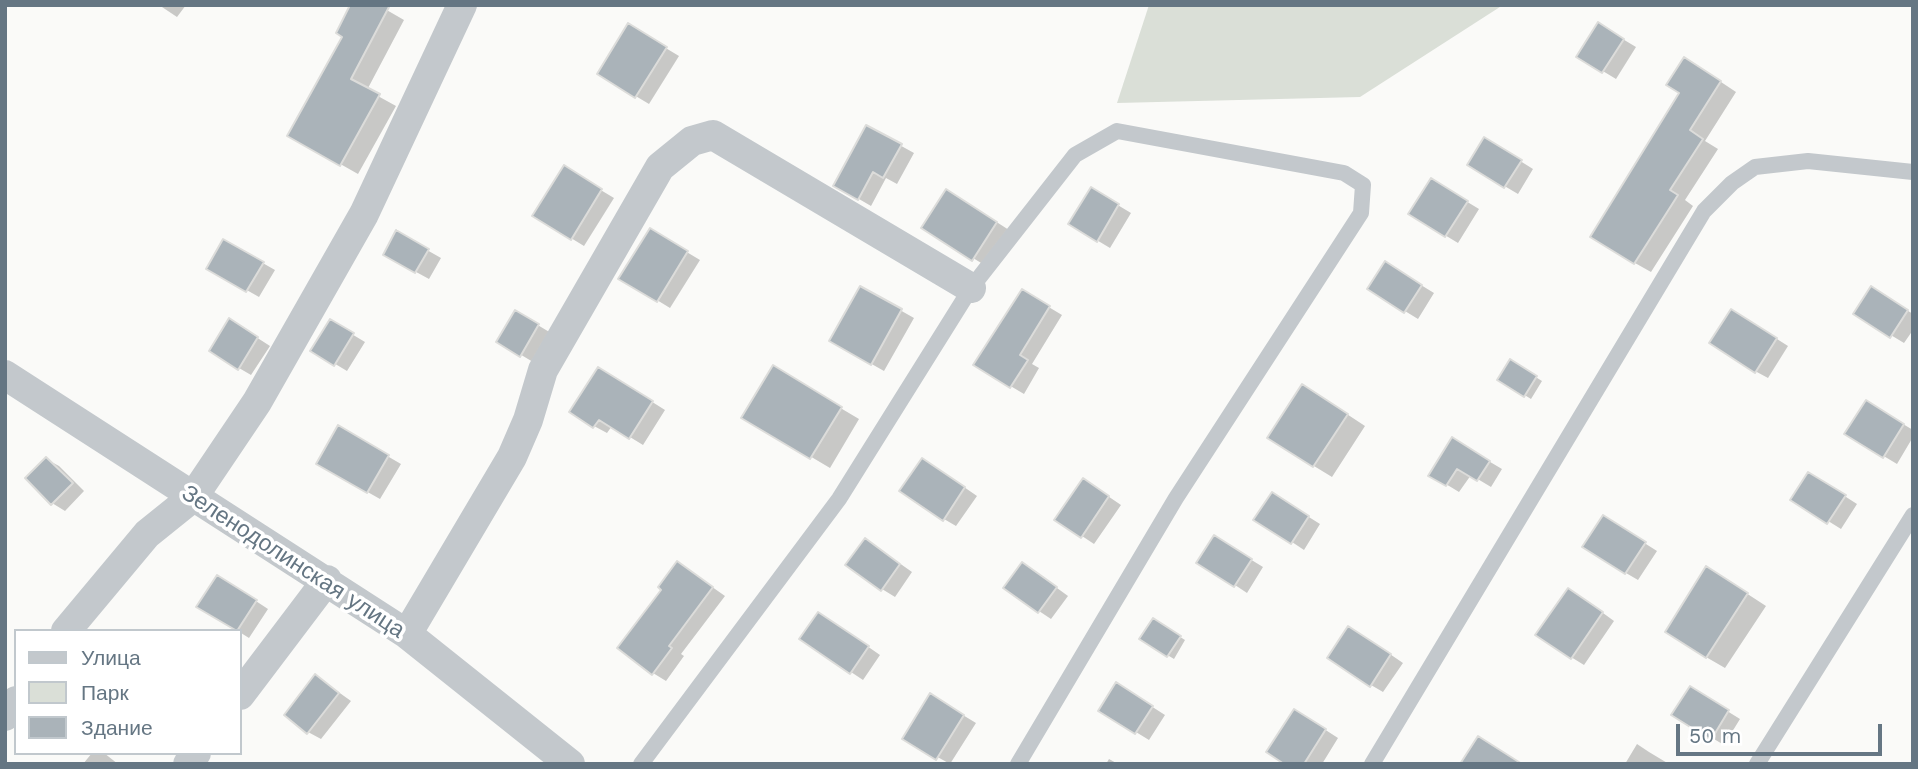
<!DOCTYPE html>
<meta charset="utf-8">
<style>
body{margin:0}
#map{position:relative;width:1918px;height:769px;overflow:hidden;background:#fafaf8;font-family:"Work Sans",sans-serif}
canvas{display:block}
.frame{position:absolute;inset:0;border:7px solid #657683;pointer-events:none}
.legend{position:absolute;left:14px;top:629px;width:228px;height:126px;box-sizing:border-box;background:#fff;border:2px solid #c1c8cd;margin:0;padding:9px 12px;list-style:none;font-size:21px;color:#657683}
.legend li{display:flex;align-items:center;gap:14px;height:35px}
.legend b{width:35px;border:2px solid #c1c8cd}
.scale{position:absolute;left:1676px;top:724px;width:206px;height:32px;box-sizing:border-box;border:4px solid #657683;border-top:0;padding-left:9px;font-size:21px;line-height:24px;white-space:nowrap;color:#657683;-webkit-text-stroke:5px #fff;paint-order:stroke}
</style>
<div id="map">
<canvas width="1918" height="769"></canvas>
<div class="frame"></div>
<ul class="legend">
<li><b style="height:9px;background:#c3c8cc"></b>Улица</li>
<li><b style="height:19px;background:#dadfd7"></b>Парк</li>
<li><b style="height:19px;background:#aab3b9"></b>Здание</li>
</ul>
<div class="scale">50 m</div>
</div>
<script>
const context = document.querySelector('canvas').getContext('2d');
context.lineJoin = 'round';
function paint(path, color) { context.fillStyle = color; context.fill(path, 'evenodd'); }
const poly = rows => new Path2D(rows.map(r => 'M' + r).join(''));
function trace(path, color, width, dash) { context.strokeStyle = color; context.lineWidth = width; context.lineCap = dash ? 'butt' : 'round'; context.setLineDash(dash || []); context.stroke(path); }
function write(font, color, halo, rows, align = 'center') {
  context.font = font + ' "Work Sans",sans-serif'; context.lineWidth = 7; context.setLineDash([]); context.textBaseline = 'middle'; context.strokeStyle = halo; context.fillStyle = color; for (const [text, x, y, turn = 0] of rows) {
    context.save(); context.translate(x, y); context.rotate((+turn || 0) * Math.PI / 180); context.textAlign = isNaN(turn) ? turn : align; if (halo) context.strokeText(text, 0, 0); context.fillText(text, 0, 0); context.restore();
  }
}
paint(poly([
 [1149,5,1503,5,1360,97,1117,103]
]), '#dadfd7');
paint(poly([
 [159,5,186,5,177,17],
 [378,5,404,20,367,90,396,106,358,174,289,135],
 [629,26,679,56,649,104,599,74],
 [1611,32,1636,47,1616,79,1578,56],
 [1700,68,1736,92,1705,141,1718,149,1685,200,1693,206,1651,272,1635,263],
 [867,127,914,153,897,184,886,178,871,206,835,185],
 [1485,139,1533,169,1518,194,1469,165],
 [564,168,614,198,584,246,535,216],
 [1431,180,1479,209,1458,243,1410,214],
 [1091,189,1131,213,1110,248,1070,224],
 [959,198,1009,230,986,266,923,227],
 [650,230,700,260,670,308,621,278],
 [397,233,441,258,429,279,385,255],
 [224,241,275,270,259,297,208,268],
 [1398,271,1434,293,1418,319,1369,289],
 [861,288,914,318,884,371,831,341],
 [1022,291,1062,315,1032,364,1039,368,1024,394,975,365],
 [1884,296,1913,314,1913,330,1904,343,1856,314],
 [516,312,551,333,533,362,498,341],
 [1744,318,1788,346,1768,378,1755,371],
 [330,321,365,342,347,371,312,350],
 [242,328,270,346,251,375,239,368],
 [1510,361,1542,381,1531,399,1499,379],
 [773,368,859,419,830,468,744,417],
 [611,376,665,410,643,445,612,426,607,433,594,426],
 [1321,397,1365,426,1332,477,1314,466],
 [1866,402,1913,430,1913,437,1897,464,1847,434],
 [339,428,401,464,380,499,318,464],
 [1453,440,1502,469,1491,487,1471,475,1459,492,1431,475],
 [46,459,59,466,84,491,65,511,52,503],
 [935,467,977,496,956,526,944,519],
 [1821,481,1857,504,1841,529,1793,499],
 [1096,488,1121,505,1094,544,1082,536],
 [1285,502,1320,524,1304,550,1292,542],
 [1616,525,1657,551,1638,580,1626,573],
 [1227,545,1263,567,1247,593,1235,585],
 [878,548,912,572,895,597,882,589],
 [678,563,725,596,681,654,684,656,666,681,653,673,663,589],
 [1035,572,1068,596,1051,619,1039,611],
 [1726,580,1766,606,1725,668,1706,657],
 [230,584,268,609,249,638,198,606],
 [1581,597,1614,621,1584,665,1571,657],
 [1153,620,1185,640,1174,659,1141,639],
 [831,621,880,655,863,680,851,672],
 [1362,635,1403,663,1383,692,1371,685],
 [316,676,351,701,321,739,308,732],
 [1690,688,1740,719,1724,745,1674,715],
 [1129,692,1165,715,1149,740,1100,710],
 [943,703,976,723,950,764,904,738],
 [1307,718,1338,738,1322,764,1288,764],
 [1637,744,1649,752,1669,764,1625,764],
 [92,753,104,753,118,764,83,764],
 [1109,759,1118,764,1106,764]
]), '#0003');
const building = poly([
 [350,5,390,5,351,79,380,94,340,166,287,136,342,37,336,33,350,5],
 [1598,22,1624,39,1602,73,1576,57,1598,22],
 [628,23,667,47,635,98,597,74,628,23],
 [1684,57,1721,81,1690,130,1703,139,1670,190,1678,195,1634,264,1590,237,1679,93,1666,85,1684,57],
 [866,125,902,144,883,178,873,172,858,200,833,186,866,125],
 [1484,137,1522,160,1504,188,1467,165,1484,137],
 [564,165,602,189,571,240,532,216,564,165],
 [1431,178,1468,201,1445,237,1408,214,1431,178],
 [1091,187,1119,204,1097,242,1068,224,1091,187],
 [946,189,997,222,972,261,921,228,946,189],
 [650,228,688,251,657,302,618,279,650,228],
 [396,230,429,249,415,273,383,255,396,230],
 [223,239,264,262,246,292,206,269,223,239],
 [1385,261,1422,285,1404,313,1367,289,1385,261],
 [860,286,902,309,871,365,829,341,860,286],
 [1871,286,1908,310,1890,338,1853,314,1871,286],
 [1022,289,1050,306,1020,355,1028,360,1010,388,973,365,1022,289],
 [1731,309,1777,338,1755,373,1709,343,1731,309],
 [515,310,539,324,520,357,496,342,515,310],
 [229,318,258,337,238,370,209,351,229,318],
 [330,319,354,333,334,366,310,351,330,319],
 [1510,359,1537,376,1524,397,1497,380,1510,359],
 [773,365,842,407,810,459,741,418,773,365],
 [598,367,653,401,629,439,599,420,593,428,569,412,598,367],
 [1302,384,1348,414,1313,467,1267,438,1302,384],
 [1866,400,1904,424,1883,458,1844,434,1866,400],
 [338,425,389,455,367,493,316,464,338,425],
 [1452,437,1490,461,1477,481,1457,469,1446,486,1428,476,1452,437],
 [46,457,73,483,51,505,25,478,46,457],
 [922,458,965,487,943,521,899,491,922,458],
 [1808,472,1846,495,1827,524,1790,500,1808,472],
 [1083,478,1109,496,1081,538,1054,520,1083,478],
 [1272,492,1309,516,1291,544,1253,520,1272,492],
 [1603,515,1646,542,1625,574,1582,547,1603,515],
 [1214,535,1252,559,1234,587,1196,563,1214,535],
 [865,538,900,564,881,591,845,565,865,538],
 [677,561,713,587,669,646,672,648,652,675,617,648,661,590,658,587,677,561],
 [1022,562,1057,587,1038,613,1003,588,1022,562],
 [1706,566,1748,593,1706,658,1665,632,1706,566],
 [217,575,257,600,237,631,196,607,217,575],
 [1568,588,1603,612,1571,659,1535,635,1568,588],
 [818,612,869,646,850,674,799,639,818,612],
 [1153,618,1181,636,1167,657,1139,639,1153,618],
 [1348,626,1391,654,1370,687,1327,658,1348,626],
 [315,674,339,693,307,734,284,715,315,674],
 [1116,682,1153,706,1135,734,1098,711,1116,682],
 [1690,686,1729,710,1711,740,1671,715,1690,686],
 [930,693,964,715,936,760,902,739,930,693],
 [1294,709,1326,729,1304,764,1284,764,1266,752,1294,709],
 [1478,736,1522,764,1460,764,1478,736]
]);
paint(building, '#aab3b9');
trace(building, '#dcdcda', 2);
trace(poly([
 [641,764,839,499,971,288,1075,155,1117,131,1344,173,1363,185,1361,213,1176,498,1018,764],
 [1372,764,1704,211,1732,183,1755,167,1808,161,1913,172],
 [1757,764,1913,515]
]), '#c3c8cc', 16);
trace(poly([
 [5,375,407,634,570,764],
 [66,631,147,534,193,497,257,402,364,214,462,5],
 [407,634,512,457,528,420,543,370,660,167,692,141,713,135,971,288],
 [240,695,327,580],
 [5,716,16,701],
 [188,764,196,753]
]), '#c3c8cc', 30);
write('23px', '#657683', '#fff', [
 ["Зеленодолинская улица",293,562,33]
]);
</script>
